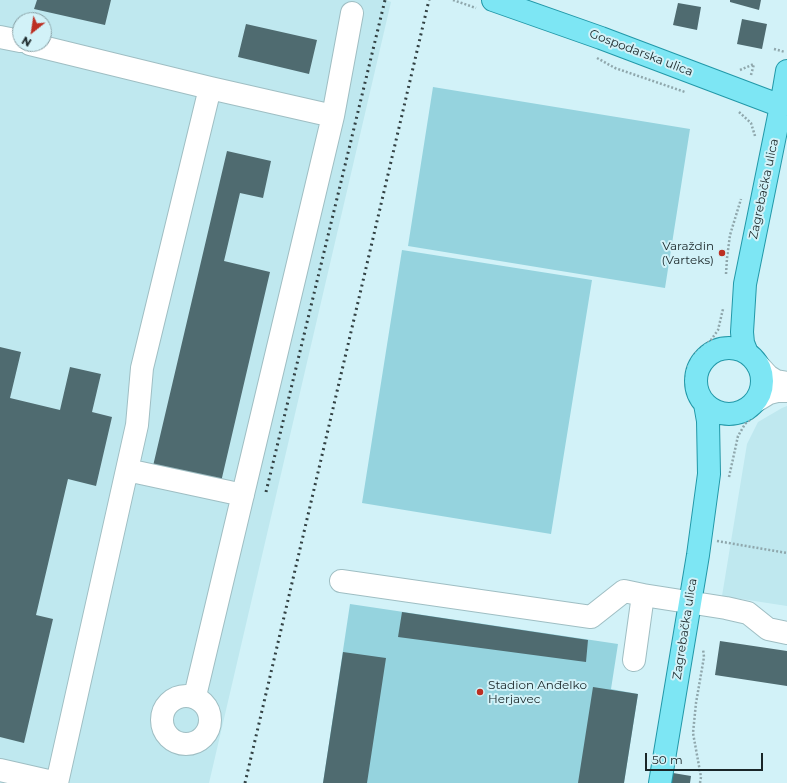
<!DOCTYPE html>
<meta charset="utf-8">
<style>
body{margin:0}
#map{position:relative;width:787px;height:783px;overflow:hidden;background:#d2f2f8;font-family:Montserrat,sans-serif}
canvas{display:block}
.north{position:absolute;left:12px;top:12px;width:40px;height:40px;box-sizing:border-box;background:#d2f2f8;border:1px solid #88a0a5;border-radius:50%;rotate:210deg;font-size:11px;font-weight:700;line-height:16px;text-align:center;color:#1a2628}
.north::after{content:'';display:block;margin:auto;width:14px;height:18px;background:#bc2f22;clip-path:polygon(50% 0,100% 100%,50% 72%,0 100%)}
.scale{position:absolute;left:645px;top:753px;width:118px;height:18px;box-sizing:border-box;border:2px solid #1a2628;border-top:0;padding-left:5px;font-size:12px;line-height:14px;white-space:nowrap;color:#1a2628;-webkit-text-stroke:3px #d2f2f8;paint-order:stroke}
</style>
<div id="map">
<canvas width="787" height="783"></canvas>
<div class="north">N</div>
<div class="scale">50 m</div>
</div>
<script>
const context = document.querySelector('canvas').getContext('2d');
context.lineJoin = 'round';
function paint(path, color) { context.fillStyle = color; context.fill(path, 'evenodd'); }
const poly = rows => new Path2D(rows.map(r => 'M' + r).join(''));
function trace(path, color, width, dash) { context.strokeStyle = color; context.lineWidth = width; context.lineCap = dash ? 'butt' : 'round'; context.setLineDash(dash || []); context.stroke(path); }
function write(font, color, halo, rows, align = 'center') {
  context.font = font + ' Montserrat,sans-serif'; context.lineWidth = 4; context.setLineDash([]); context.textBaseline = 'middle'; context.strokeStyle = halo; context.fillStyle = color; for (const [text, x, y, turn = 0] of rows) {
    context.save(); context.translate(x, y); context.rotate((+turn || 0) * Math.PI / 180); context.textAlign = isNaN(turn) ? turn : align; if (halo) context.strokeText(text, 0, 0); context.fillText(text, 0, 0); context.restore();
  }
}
paint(poly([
 [0,0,386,0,391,2,209,783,0,783],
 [20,20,44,20,44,44,20,44],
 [787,406,787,606,722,596,747,444,758,422,782,408]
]), '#bfe8ef');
paint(poly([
 [433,87,690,129,665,288,408,246],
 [402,250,592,280,551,534,362,503],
 [350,604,618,644,611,689,638,694,624,783,323,783]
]), '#95d3de');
paint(poly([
 [37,0,111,0,105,25,34,9],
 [730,0,761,0,759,10,730,2],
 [678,3,701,7,697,30,673,25],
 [742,19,767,24,762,49,737,44],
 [246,24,317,40,309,74,238,57],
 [227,151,271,161,263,198,240,193,224,261,270,272,221,482,153,466],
 [0,347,21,352,10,398,60,410,70,367,101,374,92,412,112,417,96,486,68,479,36,615,53,619,24,743,0,737],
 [402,612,588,640,586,662,398,637],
 [720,641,787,651,787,686,715,675],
 [343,652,386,658,367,783,323,783],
 [593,687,638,694,624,783,578,783],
 [673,773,691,776,690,783,671,783]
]), '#4f6b70');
const minor = poly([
 [0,37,20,41],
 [30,44,210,88,333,116],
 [758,365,768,376,776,381,787,383],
 [756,401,769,393,777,391,787,391],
 [127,470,243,495],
 [341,581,591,617,624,591,643,595],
 [634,660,643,595,726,608,748,613,768,629,787,633],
 '162 720a24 24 0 1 1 48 0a24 24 0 1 1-48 0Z',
 [195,696,333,116,352,13],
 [0,770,57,783],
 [57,783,137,425,142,368,210,88]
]);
const major = poly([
 [493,0,601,38,781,106],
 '696 381a33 33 0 1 1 66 0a33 33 0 1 1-66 0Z',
 [747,353,743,343,742,332,745,284,781,106,787,71],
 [660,783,698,555,709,474,708,421,705,404]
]);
trace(minor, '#9fbec3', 24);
trace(major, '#2298a8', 24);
trace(poly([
 [453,0,476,8],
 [774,49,785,52],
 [597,58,615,68,685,92],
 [740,70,754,64],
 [751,75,754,64],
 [739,112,751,123,755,136],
 [726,274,727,258,730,235,741,199],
 [689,395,686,381,688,367,696,353,711,340,718,330,723,309],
 [729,477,738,436,745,424,752,418],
 [717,541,787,553],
 [700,783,701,777,693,733,696,703,704,657,703,649]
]), '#8fa7ac', 2.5, [2, 2]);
trace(minor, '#fff', 22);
trace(major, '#7de6f4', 22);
trace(poly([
 [266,492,385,0],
 [245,783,429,0]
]), '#324143', 3, [2, 4]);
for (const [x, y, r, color] of [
 [722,253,4,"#bc2f22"],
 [480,692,4,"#bc2f22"]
]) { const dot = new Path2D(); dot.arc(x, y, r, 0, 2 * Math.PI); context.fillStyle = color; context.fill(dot); trace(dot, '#d2f2f8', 1.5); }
write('12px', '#1a2628', '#d2f2f8', [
 ["Gospodarska ulica",641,53,21],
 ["Zagrebačka ulica",764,189,-78],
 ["Zagrebačka ulica",685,629,-81]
]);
write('12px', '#1a2628', '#d2f2f8', [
 ["Varaždin",714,246],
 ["(Varteks)",714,260],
 ["Stadion Anđelko",488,685,"left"],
 ["Herjavec",488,699,"left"]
], 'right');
</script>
